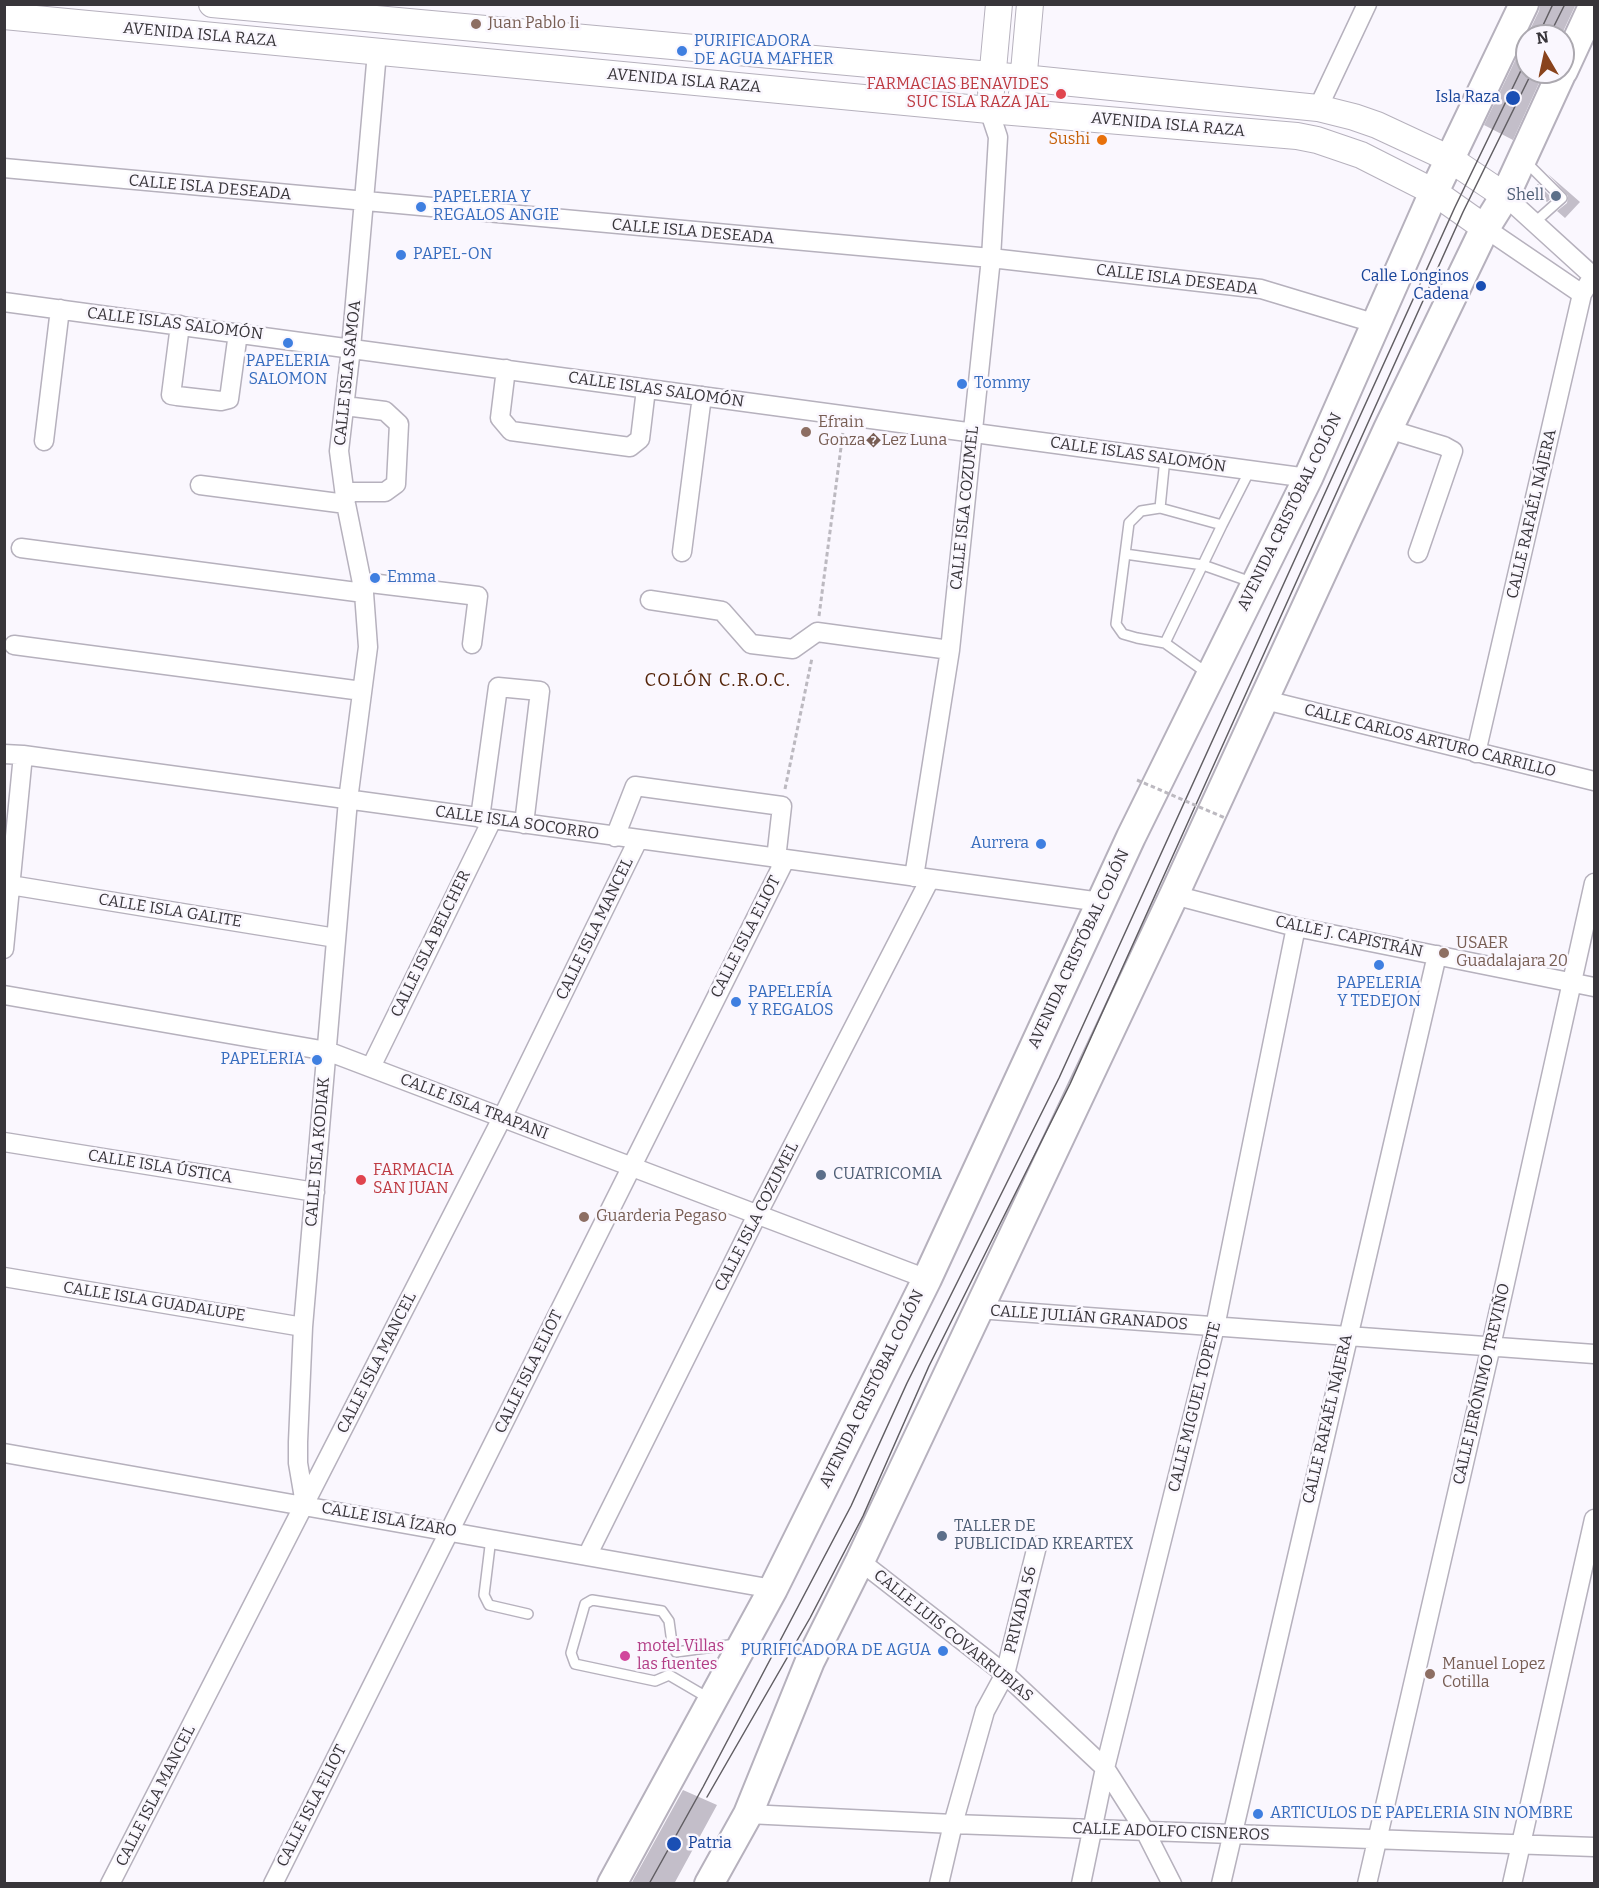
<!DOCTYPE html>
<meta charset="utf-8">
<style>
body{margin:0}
#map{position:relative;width:1599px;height:1888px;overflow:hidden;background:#faf7fe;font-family:Bitter,serif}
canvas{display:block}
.frame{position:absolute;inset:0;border:6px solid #38353a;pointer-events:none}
.north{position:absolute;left:1515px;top:24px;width:60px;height:60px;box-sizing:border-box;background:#faf7fe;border:2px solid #aca9b0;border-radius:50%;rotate:351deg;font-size:16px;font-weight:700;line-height:24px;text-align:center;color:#38353a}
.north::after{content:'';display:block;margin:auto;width:21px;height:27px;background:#89431c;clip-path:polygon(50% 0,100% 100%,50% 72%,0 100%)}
</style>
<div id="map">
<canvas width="1599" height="1888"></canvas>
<div class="frame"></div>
<div class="north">N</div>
</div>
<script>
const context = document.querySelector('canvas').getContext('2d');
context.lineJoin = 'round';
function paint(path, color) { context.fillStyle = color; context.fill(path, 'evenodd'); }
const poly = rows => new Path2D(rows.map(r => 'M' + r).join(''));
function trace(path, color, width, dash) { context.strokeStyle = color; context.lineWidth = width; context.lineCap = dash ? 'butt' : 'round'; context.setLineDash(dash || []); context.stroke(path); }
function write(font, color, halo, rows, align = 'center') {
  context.font = font + ' Bitter,serif'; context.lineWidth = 5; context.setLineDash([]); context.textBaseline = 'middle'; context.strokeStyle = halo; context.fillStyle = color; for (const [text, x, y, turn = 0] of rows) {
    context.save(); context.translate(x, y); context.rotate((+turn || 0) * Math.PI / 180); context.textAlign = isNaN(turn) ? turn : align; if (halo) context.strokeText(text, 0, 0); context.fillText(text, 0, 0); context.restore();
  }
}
paint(poly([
 [1540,4,1576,4,1561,36,1527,36,1527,72,1544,72,1513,140,1484,125,1539,11],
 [1548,174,1580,202,1565,218,1557,211,1567,203,1568,196],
 [1538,184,1552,198,1547,202,1532,189],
 [683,1790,717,1805,674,1884,631,1884]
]), '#c3bec9');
const lane = poly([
 [1526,162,1562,198,1534,223],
 [1165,458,1160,508,1222,525,1250,470],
 [1160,508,1141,511,1129,523,1116,624,1123,634,1137,638,1165,643,1222,525],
 [1125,554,1203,565,1254,583],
 [1165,643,1207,673],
 [491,1538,484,1595,489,1605,528,1614],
 [710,1699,669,1675,655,1681,575,1664,571,1653,585,1604,592,1600,662,1611,669,1621,672,1643,676,1652,736,1644]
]);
const street = poly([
 [1318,108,1367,4],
 [4,168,991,258,1261,289,1377,324],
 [1505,196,1594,277],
 [1485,228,1582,294],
 [4,302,1308,478],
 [180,325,171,395,177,396,221,401,229,399,238,333],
 [506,369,500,418,511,431,630,447,640,439,646,389],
 [1388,429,1444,446,1453,451,1418,553],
 [44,441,60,309],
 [200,485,346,504],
 [345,492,385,492,396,484,399,424,385,411,345,406],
 [21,548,364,593],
 [682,552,702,396],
 [362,582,478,596,472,644],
 [650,600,722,611,751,644,793,649,817,632,950,650],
 [14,645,362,691],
 [1265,700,1594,781],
 [1476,753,1582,294,1593,276],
 [4,754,23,755,1101,902],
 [480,818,498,687,540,691,524,824],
 [615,837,635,786,782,806,776,859],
 [914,877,950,650,991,258,998,137,989,110],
 [4,884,336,938],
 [1174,895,1296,927,1594,987],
 [4,949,23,755],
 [4,995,327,1051,927,1279],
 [371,1067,492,820],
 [4,1142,315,1192],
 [4,1277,303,1327],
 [978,1309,1594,1354],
 [4,1453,773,1589],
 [305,1504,298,1463,298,1442,303,1327,348,800,368,647,364,593,346,504,339,451,351,348,377,52],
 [587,1556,757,1215,930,879],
 [860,1561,1005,1674,1105,1768,1145,1831,1172,1884],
 [744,1822,748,1814,953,1824,1594,1847],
 [110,1884,502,1118,638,840],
 [273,1884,785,860],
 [939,1884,953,1824,985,1711,1005,1674,1037,1546],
 [1081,1884,1105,1768,1215,1327,1296,927],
 [1221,1884,1437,955],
 [1367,1884,1491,1346,1594,883],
 [1512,1884,1594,1519]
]);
const secondary = poly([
 [212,4,1023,78,1318,108,1354,117,1377,125,1450,159,1505,196],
 [4,16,989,110,1297,136,1317,140,1361,155,1434,192,1485,228],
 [991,91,999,4],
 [1022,94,1030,4]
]);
const primary = poly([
 [1563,71,1594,4],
 [612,1884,773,1589,927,1279,1131,837,1308,478,1434,192,1524,4],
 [709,1884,748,1814,810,1661,860,1561,1174,895,1388,429,1485,228,1505,196,1562,72]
]);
trace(lane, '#b6b1bd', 12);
trace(street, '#b6b1bd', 21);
trace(secondary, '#b6b1bd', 28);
trace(primary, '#b6b1bd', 32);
trace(poly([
 [819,616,843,432],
 [785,789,812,658]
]), '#bcb9c0', 3, [4.5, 3]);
trace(lane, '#fff', 9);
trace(street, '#fff', 18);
trace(secondary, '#fff', 26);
trace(primary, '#fff', 28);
trace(poly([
 [1538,36,1553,4],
 [1549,36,1565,4],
 [707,1797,810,1618,863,1516,929,1366,1070,1084,1463,212,1532,72],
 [649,1884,703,1787,851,1506,907,1383,1059,1078,1455,207,1527,58]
]), '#615e63', 1.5);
trace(poly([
 [1137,780,1225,818]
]), '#bcb9c0', 3, [4.5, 3]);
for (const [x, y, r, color] of [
 [476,24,6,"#8d6e63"],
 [682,51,6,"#3f7fe0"],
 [1061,94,6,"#e0444e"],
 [1513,98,8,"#1a4fb4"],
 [1102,140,6,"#e8710a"],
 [1556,196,6,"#5c6f8a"],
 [421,207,6,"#3f7fe0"],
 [401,255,6,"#3f7fe0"],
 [1481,286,6,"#1a4fb4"],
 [288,343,6,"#3f7fe0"],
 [962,384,6,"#3f7fe0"],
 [806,432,6,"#8d6e63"],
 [375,578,6,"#3f7fe0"],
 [1041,844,6,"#3f7fe0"],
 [1444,953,6,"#8d6e63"],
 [1379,965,6,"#3f7fe0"],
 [736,1002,6,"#3f7fe0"],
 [317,1060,6,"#3f7fe0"],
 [821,1175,6,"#5c6f8a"],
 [361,1180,6,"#e0444e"],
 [584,1217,6,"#8d6e63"],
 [942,1536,6,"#5c6f8a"],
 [943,1651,6,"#3f7fe0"],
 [625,1656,6,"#d1479c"],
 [1430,1674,6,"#8d6e63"],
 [1258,1814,6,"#3f7fe0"],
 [674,1844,8,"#1a4fb4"]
]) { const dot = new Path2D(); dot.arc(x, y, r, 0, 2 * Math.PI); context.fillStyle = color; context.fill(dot); trace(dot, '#faf7fe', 2); }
write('16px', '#785e54', '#faf7fe', [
 ["Juan Pablo Ii",488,24],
 ["Efrain",818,423],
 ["Gonza�Lez Luna",818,441],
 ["USAER",1456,944],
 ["Guadalajara 20",1456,962],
 ["Guarderia Pegaso",596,1217],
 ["Manuel Lopez",1442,1665],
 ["Cotilla",1442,1683]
], 'left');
write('16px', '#38353a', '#faf7fe', [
 ["AVENIDA ISLA RAZA",200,35,5],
 ["AVENIDA ISLA RAZA",684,81,5],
 ["AVENIDA ISLA RAZA",1168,125,5],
 ["CALLE ISLA DESEADA",210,188,5],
 ["CALLE ISLA DESEADA",693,232,5],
 ["CALLE ISLA DESEADA",1177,280,7],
 ["CALLE ISLAS SALOMÓN",175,324,7],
 ["CALLE ISLA SAMOA",348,373,-84],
 ["CALLE ISLAS SALOMÓN",656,390,8],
 ["CALLE ISLAS SALOMÓN",1138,455,8],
 ["CALLE ISLA COZUMEL",965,508,-84],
 ["AVENIDA CRISTÓBAL COLÓN",1290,512,-64],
 ["CALLE RAFAÉL NÁJERA",1532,514,-77],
 ["CALLE CARLOS ARTURO CARRILLO",1430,741,14],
 ["CALLE ISLA SOCORRO",517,823,8],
 ["CALLE ISLA GALITE",170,911,9],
 ["CALLE ISLA MANCEL",595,929,-64],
 ["CALLE ISLA ELIOT",746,937,-63],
 ["CALLE J. CAPISTRÁN",1349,937,12],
 ["CALLE ISLA BELCHER",431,944,-64],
 ["AVENIDA CRISTÓBAL COLÓN",1079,949,-65],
 ["CALLE ISLA TRAPANI",474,1107,21],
 ["CALLE ISLA KODIAK",318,1152,-85],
 ["CALLE ISLA ÚSTICA",160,1167,9],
 ["CALLE ISLA COZUMEL",757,1217,-63],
 ["CALLE ISLA GUADALUPE",154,1302,9],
 ["CALLE JULIÁN GRANADOS",1089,1318,4],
 ["CALLE ISLA MANCEL",377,1363,-63],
 ["CALLE ISLA ELIOT",529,1372,-64],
 ["CALLE JERÓNIMO TREVIÑO",1482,1384,-77],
 ["AVENIDA CRISTÓBAL COLÓN",872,1389,-64],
 ["CALLE MIGUEL TOPETE",1195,1407,-76],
 ["CALLE RAFAÉL NÁJERA",1328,1419,-77],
 ["CALLE ISLA ÍZARO",389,1520,10],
 ["PRIVADA 56",1021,1610,-76],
 ["CALLE LUIS COVARRUBIAS",953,1636,39],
 ["CALLE ISLA MANCEL",156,1796,-63],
 ["CALLE ISLA ELIOT",312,1806,-63],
 ["CALLE ADOLFO CISNEROS",1171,1832,2]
]);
write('16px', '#366cbe', '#faf7fe', [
 ["PURIFICADORA",694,42],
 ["DE AGUA MAFHER",694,60],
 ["PAPELERIA Y",433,198],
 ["REGALOS ANGIE",433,216],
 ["PAPEL-ON",413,255],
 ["PAPELERIA",288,362,"center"],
 ["SALOMON",288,380,"center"],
 ["Tommy",974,384],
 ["Emma",387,578],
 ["Aurrera",1029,844,"right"],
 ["PAPELERIA",1379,984,"center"],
 ["Y TEDEJON",1379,1002,"center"],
 ["PAPELERÍA",748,993],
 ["Y REGALOS",748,1011],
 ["PAPELERIA",305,1060,"right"],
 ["PURIFICADORA DE AGUA",931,1651,"right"],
 ["ARTICULOS DE PAPELERIA SIN NOMBRE",1270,1814]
], 'left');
write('16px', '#be3a42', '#faf7fe', [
 ["FARMACIAS BENAVIDES",1049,85],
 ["SUC ISLA RAZA JAL",1049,103],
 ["FARMACIA",373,1171,"left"],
 ["SAN JUAN",373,1189,"left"]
], 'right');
write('16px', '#164399', '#faf7fe', [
 ["Isla Raza",1500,98],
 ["Calle Longinos",1469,277],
 ["Cadena",1469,295],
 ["Patria",688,1844,"left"]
], 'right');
write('16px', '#c56008', '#faf7fe', [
 ["Sushi",1090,140]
], 'right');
write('16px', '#4e5e75', '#faf7fe', [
 ["Shell",1544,196,"right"],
 ["CUATRICOMIA",833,1175],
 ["TALLER DE",954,1527],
 ["PUBLICIDAD KREARTEX",954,1545]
], 'left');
write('16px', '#b23c85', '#faf7fe', [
 ["motel Villas",637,1647],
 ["las fuentes",637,1665]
], 'left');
context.letterSpacing = '1.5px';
write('18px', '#542409', '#faf7fe', [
 ["COLÓN C.R.O.C.",718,681]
]);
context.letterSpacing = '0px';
</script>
